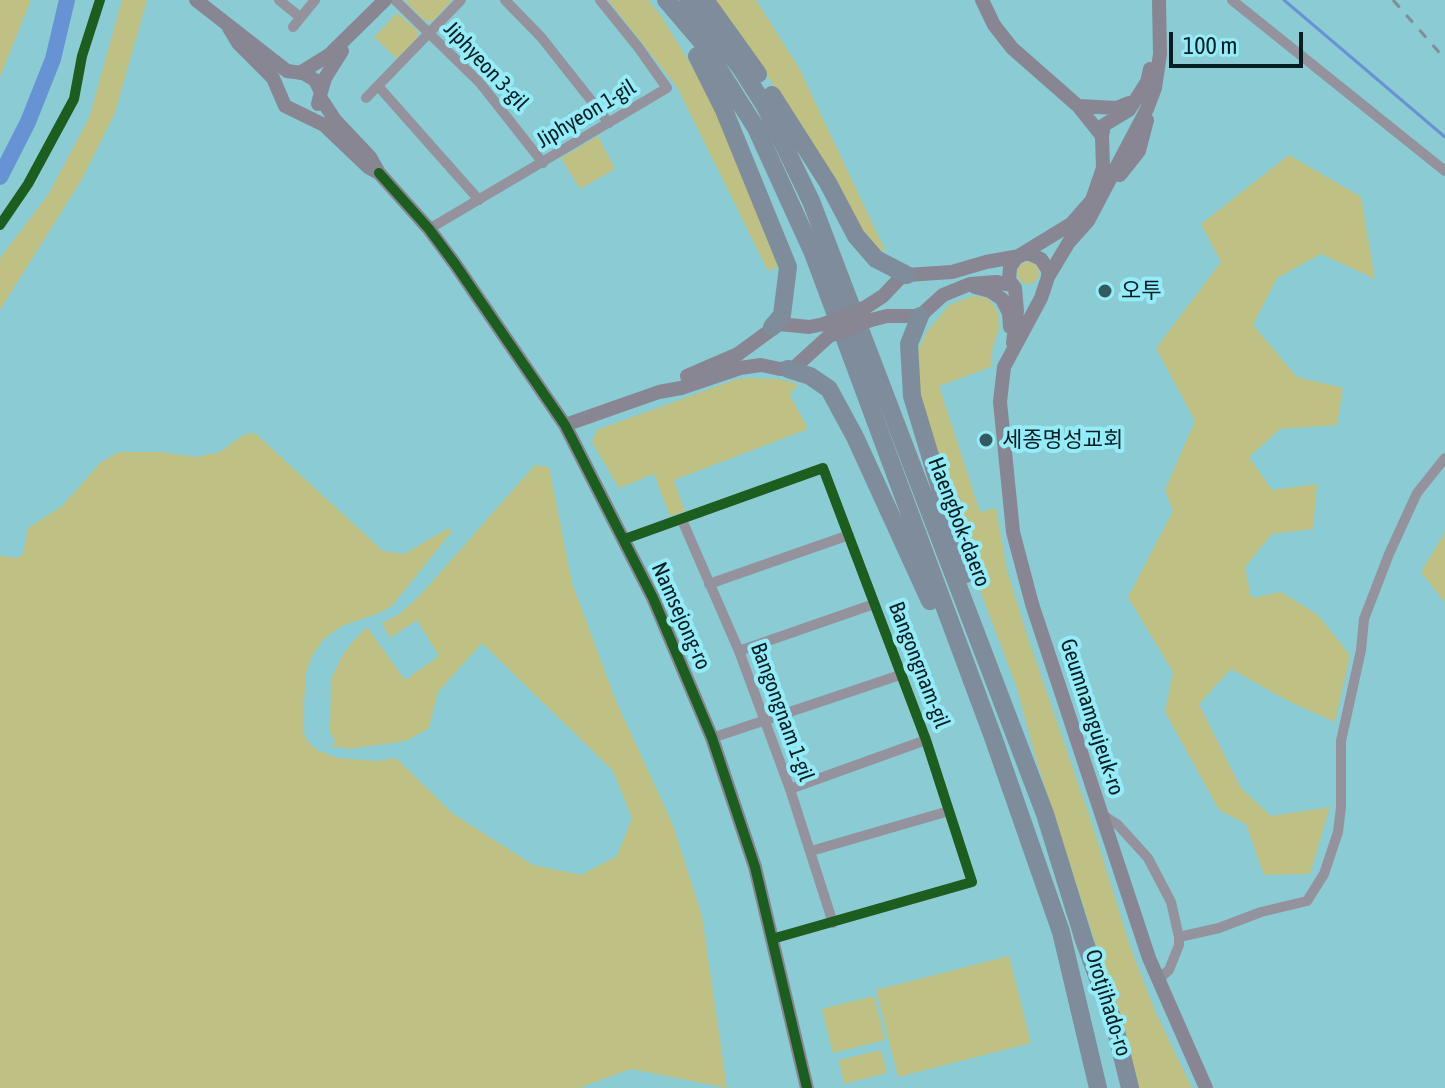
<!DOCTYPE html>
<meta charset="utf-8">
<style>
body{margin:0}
#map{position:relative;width:1445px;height:1088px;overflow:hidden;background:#8bcbd3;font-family:"Asap Condensed",sans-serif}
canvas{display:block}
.scale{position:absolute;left:1169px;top:32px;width:134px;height:36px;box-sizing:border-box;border:4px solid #041e21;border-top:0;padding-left:10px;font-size:24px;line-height:28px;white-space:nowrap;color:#041e21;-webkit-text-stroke:6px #94ecf8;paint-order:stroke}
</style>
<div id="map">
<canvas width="1445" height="1088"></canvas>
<div class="scale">100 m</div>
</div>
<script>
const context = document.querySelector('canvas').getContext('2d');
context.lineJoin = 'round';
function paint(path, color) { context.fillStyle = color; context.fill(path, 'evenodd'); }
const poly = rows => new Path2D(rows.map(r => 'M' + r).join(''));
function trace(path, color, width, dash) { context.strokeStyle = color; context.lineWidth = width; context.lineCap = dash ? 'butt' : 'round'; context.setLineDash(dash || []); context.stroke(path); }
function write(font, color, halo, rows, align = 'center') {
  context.font = font + ' "Asap Condensed","Noto Sans KR",sans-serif'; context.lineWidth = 8; context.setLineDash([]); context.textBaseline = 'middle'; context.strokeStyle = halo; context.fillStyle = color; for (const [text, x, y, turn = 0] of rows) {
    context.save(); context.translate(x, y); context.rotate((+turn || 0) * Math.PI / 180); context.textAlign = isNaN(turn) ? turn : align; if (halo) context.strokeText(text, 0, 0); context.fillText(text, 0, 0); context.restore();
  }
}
paint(poly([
 [0,0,31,0,0,77],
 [122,0,147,0,115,113,82,179,0,310,0,258,48,195,89,118],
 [407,0,452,0,433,21,425,21,406,2],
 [608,0,648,0,661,16,711,97,778,267,768,271,677,87],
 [709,0,756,0,799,68,886,252,879,249,857,227,815,150,749,47],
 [397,13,417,30,418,37,397,59,374,37],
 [598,136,615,169,580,189,561,158],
 [1289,155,1361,197,1375,279,1321,254,1277,278,1253,325,1297,377,1343,388,1337,425,1280,429,1249,457,1272,490,1317,484,1313,529,1272,534,1245,567,1251,598,1281,592,1318,615,1350,655,1335,722,1290,702,1231,669,1199,704,1241,788,1271,816,1330,807,1310,874,1264,875,1246,824,1219,810,1165,712,1173,672,1128,597,1173,511,1165,490,1195,421,1156,348,1221,262,1201,224],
 '1017 273a11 11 0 1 1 22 0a11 11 0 1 1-22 0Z',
 [972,296,988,298,998,311,999,328,992,351,991,367,939,386,980,512,996,508,1007,570,1028,638,1092,824,1131,949,1155,1011,1192,1088,1137,1088,1116,1007,1035,756,1017,688,964,548,916,382,917,353,926,333,949,305],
 [751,378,778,379,798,384,790,395,808,429,674,480,685,512,670,516,654,474,619,488,592,442,597,430,737,379],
 [255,433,383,551,404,554,447,529,453,530,392,606,379,613,342,626,324,639,312,656,306,673,303,719,303,732,309,743,317,750,338,758,377,761,396,758,452,813,533,865,581,875,617,856,632,818,613,771,482,643,438,692,429,728,406,741,349,749,327,745,336,743,330,732,331,679,342,656,354,640,367,627,405,680,439,656,417,620,390,638,382,623,400,614,423,592,535,465,549,467,572,583,616,701,673,825,702,916,727,1088,631,1069,579,1088,0,1088,0,556,18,558,23,554,28,528,62,506,100,463,119,452,160,452,197,457,220,452,243,435],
 [1445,532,1445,603,1421,572],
 [1009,956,1031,1043,898,1077,876,990],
 [874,996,885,1040,833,1053,822,1009],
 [881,1050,887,1073,844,1084,839,1060]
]), '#bec183');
trace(poly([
 [1284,0,1445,137]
]), '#6792d4', 3);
trace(poly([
 [0,177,28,122,53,59,67,0]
]), '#6792d4', 16);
trace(poly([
 [279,0,300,17],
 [395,0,480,83,543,163],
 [505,0,541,37,609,123],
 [1232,0,1445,171],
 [293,27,315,0],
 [378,86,479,200],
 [366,98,461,0],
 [429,229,667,88,638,47,600,0],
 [682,520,739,651,790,789,833,923],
 [625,539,823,468,926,740,972,882,772,939],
 [709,584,849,535],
 [739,651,874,604],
 [712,738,900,675],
 [790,789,926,740],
 [1101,814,1118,825,1148,858,1171,902,1179,937,1219,928,1261,912,1307,901,1324,874,1338,832,1341,807,1341,741,1361,650,1364,619,1389,554,1417,493,1445,458],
 [811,851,949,811],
 [1158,980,1169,970,1179,945,1179,937]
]), '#93929d', 10);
trace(poly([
 [196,0,287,71,303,73,315,80,321,92,318,104],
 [982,0,994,25,1012,48,1078,106,1102,136],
 [1159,0,1160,54,1155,88,1147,109,1088,221,1069,242,1048,277,1041,298,1004,367,1000,402,1013,532,1032,604,1149,958,1206,1088],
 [229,28,238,43,273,78,285,106,324,125,368,167,379,173,370,157,335,120,320,97],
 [300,73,329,55,385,0],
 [321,92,325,78,342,51],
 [1078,106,1117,108,1129,103],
 [379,173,429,229,455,264,565,425,653,598,712,738,755,867,807,1088],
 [1120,175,1139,151,1147,120],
 [1023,254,1030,254,1041,259,1048,270,1048,277],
 [975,287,990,291,1002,299,1009,313,1010,327],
 [866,307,883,296,900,278,907,275,952,272,986,262,1020,256],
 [871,320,887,316,920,316,943,295,970,284,996,282,1012,285],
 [1013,343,1017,311,1015,288,1009,280,1010,267,1017,257,1071,224,1092,200,1103,168,1102,136,1104,125,1129,110,1147,82,1150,69],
 [687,376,738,354,779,324,809,327,824,324],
 [565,425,659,392,681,388,740,368,761,365,780,369,795,367,829,336]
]), '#888693', 14);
trace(poly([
 [666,0,701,41,756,128,813,253,993,737,1061,932,1098,1088],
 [688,0,740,67,765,106,811,201,1045,814,1084,940,1114,1023,1130,1088],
 [705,0,758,74],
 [697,56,724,110,788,267,782,315,772,327],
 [772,95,828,183,856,236,876,259,907,275],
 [920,316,909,344,912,396,966,574],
 [788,369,810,376,829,389,855,437,930,601]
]), '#7f8c9b', 18);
trace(poly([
 [1393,0,1445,59]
]), '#7d8f97', 3, [10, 10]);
trace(poly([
 [824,324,866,307],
 [829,336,871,320]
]), '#888693', 14);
trace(poly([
 [379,173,429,229,455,264,565,425,653,598,712,738,755,867,807,1088],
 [0,225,28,184,74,99,82,56,100,0],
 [625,539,823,468,926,740,972,882,772,939]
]), '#1b5e20', 10);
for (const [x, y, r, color] of [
 [1105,291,8,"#335b5f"],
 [986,440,8,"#335b5f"]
]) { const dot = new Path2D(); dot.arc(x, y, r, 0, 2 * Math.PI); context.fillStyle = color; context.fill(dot); trace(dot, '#94ecf8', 3); }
write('22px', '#041e21', '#94ecf8', [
 ["Jiphyeon 3-gil",486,66,47],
 ["Jiphyeon 1-gil",586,114,-31],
 ["Haengbok-daero",959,522,69],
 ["Namsejong-ro",681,616,66],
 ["Bangongnam-gil",919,665,69],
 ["Bangongnam 1-gil",782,712,70],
 ["Geumnamgujeuk-ro",1092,717,72],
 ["Orotjihado-ro",1108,1003,73]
]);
write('22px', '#041e21', '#94ecf8', [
 ["오투",1121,291],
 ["세종명성교회",1002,440]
], 'left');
</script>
